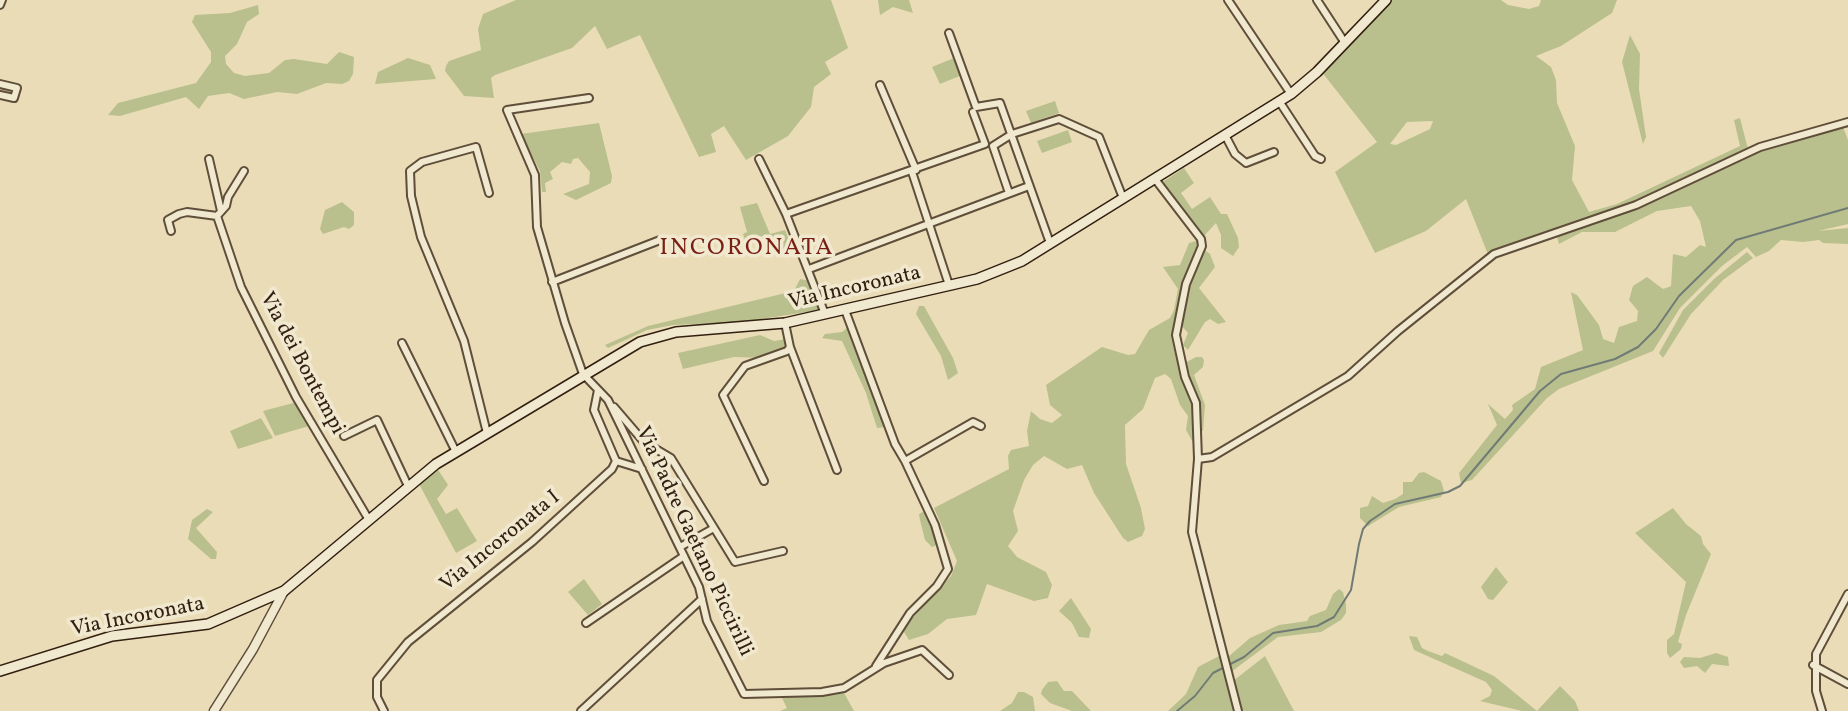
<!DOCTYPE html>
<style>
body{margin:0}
canvas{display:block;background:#eadcb7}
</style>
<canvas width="1848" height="711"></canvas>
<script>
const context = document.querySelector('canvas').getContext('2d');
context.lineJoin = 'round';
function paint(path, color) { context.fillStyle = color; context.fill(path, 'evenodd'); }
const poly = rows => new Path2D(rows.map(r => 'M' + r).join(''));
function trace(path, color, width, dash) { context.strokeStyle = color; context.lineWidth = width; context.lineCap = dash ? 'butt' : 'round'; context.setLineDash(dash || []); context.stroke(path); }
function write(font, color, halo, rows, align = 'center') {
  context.font = font + ' Vollkorn,serif'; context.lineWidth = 7; context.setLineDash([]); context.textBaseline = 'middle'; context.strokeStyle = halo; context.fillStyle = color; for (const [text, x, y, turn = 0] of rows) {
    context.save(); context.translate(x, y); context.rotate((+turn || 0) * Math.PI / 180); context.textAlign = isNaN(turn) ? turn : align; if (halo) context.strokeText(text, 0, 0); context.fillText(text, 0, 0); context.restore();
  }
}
paint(poly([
 [516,0,831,0,848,48,825,62,831,74,814,87,811,107,788,136,746,160,724,126,711,134,716,152,699,157,640,35,607,49,595,26,572,48,495,75,491,78,494,98,464,96,445,71,446,66,449,61,481,50,478,29,483,14],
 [878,0,909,0,913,13,893,7,880,15],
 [1391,0,1501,0,1508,5,1529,9,1539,6,1541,0,1617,0,1612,13,1561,46,1536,56,1551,67,1556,80,1557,103,1575,146,1572,180,1589,212,1617,204,1740,146,1734,120,1740,118,1748,149,1656,194,1530,237,1489,257,1466,199,1426,231,1375,253,1335,172,1377,142,1321,71],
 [1433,121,1430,129,1396,145,1390,144,1407,122],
 [258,5,259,14,247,22,237,44,225,56,226,64,234,73,245,76,269,73,285,60,294,59,327,64,339,52,354,57,353,74,349,81,342,84,326,83,297,94,277,92,244,99,229,93,208,96,199,109,186,97,120,116,108,115,118,103,196,83,211,62,211,52,192,22,195,15,230,13],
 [1630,35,1640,54,1639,89,1646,137,1643,144,1622,62],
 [408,58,430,65,436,79,375,84,378,72],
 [954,58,962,75,940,84,932,67],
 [1055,101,1059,113,1031,123,1026,111],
 [599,123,612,176,611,183,576,200,563,194,589,184,590,172,578,158,573,159,571,164,562,162,550,172,553,179,545,183,546,192,542,192,540,171,521,134],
 [1843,127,1848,140,1848,224,1818,231,1848,228,1848,244,1823,243,1819,240,1803,242,1781,240,1769,251,1756,257,1747,247,1722,266,1680,308,1653,351,1559,389,1547,398,1472,480,1461,483,1459,473,1497,425,1488,404,1505,419,1513,410,1512,405,1535,389,1541,367,1583,350,1571,292,1577,295,1599,325,1603,339,1614,343,1619,327,1637,321,1638,311,1629,300,1633,286,1647,277,1663,289,1671,286,1673,254,1686,257,1700,245,1706,247,1700,221,1691,206,1657,211,1615,232,1582,232,1559,244,1556,233,1759,151],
 [1068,130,1072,142,1042,153,1037,141],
 [1184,168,1194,183,1181,193,1192,209,1210,197,1221,214,1227,214,1238,238,1239,247,1233,256,1221,248,1221,235,1216,223,1203,237,1161,183],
 [342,202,354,212,354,225,349,229,344,227,323,234,320,229,325,210],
 [757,203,770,234,785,230,792,247,749,256,748,254,766,246,763,236,745,240,743,234,747,232,740,207],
 [1199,240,1201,244,1175,333,1195,403,1195,446,1186,430,1188,416,1180,405,1171,379,1165,374,1155,378,1143,409,1125,425,1126,464,1141,508,1145,529,1142,536,1128,542,1123,538,1094,493,1082,465,1067,469,1044,456,1033,465,1024,480,1013,511,1018,531,1008,546,1017,557,1046,572,1052,585,1048,598,1034,601,987,584,976,615,947,619,928,634,909,640,904,632,906,625,951,576,957,561,934,508,1009,469,1008,456,1011,450,1029,446,1027,431,1031,411,1040,419,1052,423,1062,415,1050,405,1046,385,1102,347,1128,355,1135,354,1149,330,1170,318,1174,310,1178,289,1163,267,1180,265,1189,243],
 [1202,248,1210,254,1215,267,1199,288,1226,322,1218,324,1210,319,1205,322,1188,350,1183,345,1188,333,1181,325,1187,285],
 [1747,252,1753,258,1723,280,1691,314,1663,358,1659,353,1683,310,1714,279],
 [800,279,809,281,820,310,742,322,673,325,647,330,608,348,605,345,648,326,794,291],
 [919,306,924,306,953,358,958,373,948,380,941,356,916,314],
 [848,327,887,425,885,427,877,428,866,393,842,341,822,338,825,334,842,332],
 [760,335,774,341,786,339,788,349,765,358,734,357,683,369,678,353],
 [1196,357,1202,357,1204,360,1203,367,1194,375,1205,405,1203,431,1200,431,1197,403,1186,379,1185,363],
 [297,402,309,426,275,436,263,411],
 [261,418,273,438,238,449,230,431],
 [437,468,448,485,437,499,446,514,457,508,477,541,456,553,418,482],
 [1424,472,1441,481,1444,491,1441,497,1399,507,1368,526,1360,518,1360,508,1368,506,1372,496,1383,503,1395,499,1403,494,1403,482,1412,482,1419,473],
 [1673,508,1686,524,1701,536,1703,544,1711,554,1686,615,1678,642,1682,644,1681,649,1670,658,1667,653,1667,640,1674,634,1686,582,1635,533],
 [207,509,213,512,196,528,217,552,216,559,211,559,188,539,192,520],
 [926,510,939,544,932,547,925,540,920,520,919,514],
 [1496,567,1508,582,1493,600,1488,599,1481,587],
 [584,579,602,604,588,615,568,592],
 [1339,589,1343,592,1346,604,1346,613,1341,620,1321,632,1278,637,1231,672,1228,657,1250,638,1279,625,1307,621,1310,616,1326,610,1333,594],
 [1071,598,1091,629,1089,638,1079,637,1072,623,1059,611],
 [1409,636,1417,637,1422,648,1428,651,1442,656,1445,653,1494,676,1537,711,1560,686,1575,701,1579,711,1522,711,1480,701,1490,696,1492,690,1486,682,1414,650],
 [1716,653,1728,657,1729,666,1712,664,1705,673,1697,666,1684,668,1680,662,1684,657,1700,658],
 [1221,655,1235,711,1168,711,1186,694,1198,667],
 [1265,656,1294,711,1241,711,1233,681],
 [1057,681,1064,691,1072,691,1091,711,1072,711,1050,703,1041,694,1042,690,1048,682],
 [843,691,854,711,780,711,787,708,780,694],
 [1018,692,1024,692,1033,697,1035,711,1000,711,1012,703]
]), '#b9c08d');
trace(poly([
 [1177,711,1195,696,1213,673,1244,657,1273,633,1317,626,1334,617,1351,590,1359,544,1363,529,1370,521,1395,504,1448,492,1460,486,1540,391,1561,374,1615,359,1638,347,1656,329,1679,296,1736,240,1848,208]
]), '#717b75', 2);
const minor = poly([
 [1228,0,1291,94],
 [1317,0,1345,43],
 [0,5,2,0],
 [949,33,976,107,1000,103,1050,243],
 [0,84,17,88,14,98,0,95],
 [880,85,916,170],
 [589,98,507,110,535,175,537,227,565,323,583,374,608,400,699,587,707,621,744,694,822,692,844,688,884,663,922,650,949,675],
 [1279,101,1315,156,1321,159],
 [1225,135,1235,154,1246,163,1274,152],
 [209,159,221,211],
 [759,159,786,214,825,314],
 [912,172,949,285],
 [1155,179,1201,239,1202,246,1186,284,1176,335,1185,377,1196,403,1198,459,1192,532,1238,711],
 [1009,193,993,146,1012,134,1059,119,1099,137,1123,198],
 [786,214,985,144,973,112],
 [217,216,241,287,296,397,369,520],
 [171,231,168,220,179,214,187,212,217,216,226,206,228,197,244,171],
 [809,269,1029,186],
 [552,282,660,240],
 [845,310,895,444,905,461,973,422,981,426],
 [402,343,456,452],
 [790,347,837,470],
 [614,407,644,442,671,458,735,562,783,551],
 [487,433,464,341,421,237,411,196,410,171,422,162,476,147,489,193],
 [344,436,377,420,408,486],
 [1198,459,1212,457,1348,376,1398,331,1494,254,1636,205,1760,147,1848,122],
 [616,461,642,469],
 [764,481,723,395,745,366,787,351,790,347,785,323],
 [680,547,714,528],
 [586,623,684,556],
 [1813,665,1848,684],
 [876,666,910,613,937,586,948,569,935,525,905,461],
 [384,711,377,697,377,680,408,642,532,542,612,469,616,461,594,410,598,390],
 [581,711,702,599],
 [1822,711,1816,691,1816,654,1848,594]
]);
const tertiary = poly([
 [214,711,253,649,284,591]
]);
const secondary = poly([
 [0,671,112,636,208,624,284,591,436,464,640,342,676,332,785,323,977,279,1022,261,1291,94,1317,72,1386,0]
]);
trace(minor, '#5f4e3a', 10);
trace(tertiary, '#5f4e3a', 11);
trace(secondary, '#311f10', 12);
trace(minor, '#f1e8d0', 6);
trace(tertiary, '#f1e8d0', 8);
trace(secondary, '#f1e8d0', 9);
write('21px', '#311f10', '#f1e8d0', [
 ["Via Incoronata",855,289,-13],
 ["Via dei Bontempi",301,364,62],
 ["Via Incoronata I",501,542,-39],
 ["Via Padre Gaetano Piccirilli",693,542,65],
 ["Via Incoronata",138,618,-11]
]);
context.letterSpacing = '2px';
write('24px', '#7a1f14', '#f1e8d0', [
 ["INCORONATA",747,250]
]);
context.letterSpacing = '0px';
</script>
